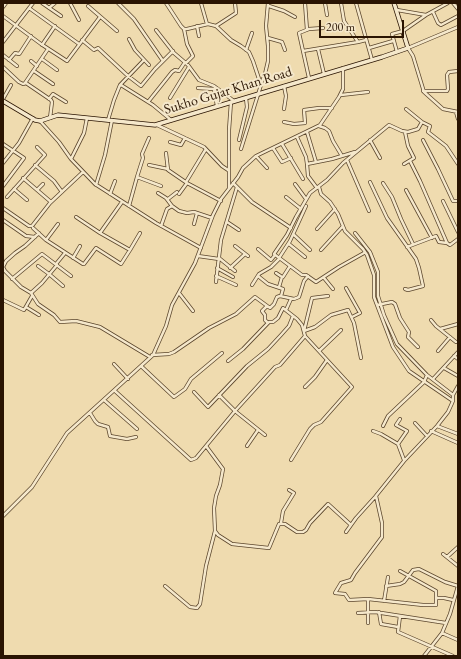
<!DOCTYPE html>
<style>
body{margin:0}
#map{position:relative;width:461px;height:659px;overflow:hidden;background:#efdbaf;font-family:"EB Garamond",serif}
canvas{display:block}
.frame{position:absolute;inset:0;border:4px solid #2a1402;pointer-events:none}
.scale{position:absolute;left:319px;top:20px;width:85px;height:18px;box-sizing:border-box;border:2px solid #2a1402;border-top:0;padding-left:5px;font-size:12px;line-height:14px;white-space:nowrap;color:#2a1402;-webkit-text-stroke:3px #f5e8cb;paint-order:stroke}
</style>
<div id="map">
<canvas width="461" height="659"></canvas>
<div class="frame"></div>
<div class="scale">200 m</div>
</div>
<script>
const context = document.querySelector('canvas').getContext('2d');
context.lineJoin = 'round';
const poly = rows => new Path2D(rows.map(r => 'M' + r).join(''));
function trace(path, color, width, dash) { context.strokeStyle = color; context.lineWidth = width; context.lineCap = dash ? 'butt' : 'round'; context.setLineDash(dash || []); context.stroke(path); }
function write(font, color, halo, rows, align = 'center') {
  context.font = font + ' "EB Garamond",serif'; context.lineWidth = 4; context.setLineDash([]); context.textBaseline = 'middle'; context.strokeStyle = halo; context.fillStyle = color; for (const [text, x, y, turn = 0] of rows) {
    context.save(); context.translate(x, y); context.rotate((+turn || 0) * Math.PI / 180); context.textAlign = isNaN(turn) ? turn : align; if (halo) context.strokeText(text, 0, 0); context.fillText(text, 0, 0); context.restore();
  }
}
const street = poly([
 [42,3,61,16],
 [70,3,79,20],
 [118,3,134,19,163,61],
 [166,3,181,26,184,29,187,29,208,24,216,26,231,40,241,46,249,52,253,61,261,85,241,149],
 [201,3,207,24],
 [305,3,307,30],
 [325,3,327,15],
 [341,3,344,21,358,42],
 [356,3,372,60],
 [453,3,458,9],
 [88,6,117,31],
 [269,6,284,11,295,17],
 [3,7,6,3],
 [29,8,79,44],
 [49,8,55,3],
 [397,10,426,15,448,3],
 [433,12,438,23,441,25,458,16],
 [3,16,41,44,67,61,100,17],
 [197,26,199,36],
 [216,26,236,13,235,3],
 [458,27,408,48,413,56,424,92,443,109,458,112],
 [184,29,187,44,193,56,186,63],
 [156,30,174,53,188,65,199,80,214,86,234,101],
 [268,38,282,42,285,50],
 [129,39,135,50,149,65],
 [82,40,94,50,98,48,128,76,141,86,155,69,173,51],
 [3,42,33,3],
 [42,45,55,26],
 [369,48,393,41],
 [318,49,324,74],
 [246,50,252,33],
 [303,51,358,42,366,40],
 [397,52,392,34,403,31,426,15],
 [3,55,17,66],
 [42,59,57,70],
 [9,60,15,53,19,54,20,53,31,36],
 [31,61,37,66],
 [3,67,19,82,23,84,26,83,51,100,52,102,50,118],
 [34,71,53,84],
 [309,78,299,33,309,29,323,28],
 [25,83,48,49],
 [261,84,265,74,268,61,268,46,266,26,268,3],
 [121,85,153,105,171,120],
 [198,88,214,89,217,106],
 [423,91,447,91,448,89,447,75,449,72,458,71],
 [341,95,368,92],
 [170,98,189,67],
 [3,99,11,85],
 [49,99,53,94,66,102],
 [148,102,172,72,175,70,179,71,185,62],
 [284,109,286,96,284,86],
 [406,109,422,122,430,126,428,132,446,146,458,164],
 [456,112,458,119],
 [108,120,114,100,120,85,144,60],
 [40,121,59,142,71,159,95,184,156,223,201,248],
 [284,122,294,124,305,123,304,110,319,108,332,108],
 [157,125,204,147,222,166,228,170],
 [319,126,325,128,329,131,333,141,342,156],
 [307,132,316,162],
 [297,137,306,157,307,164,308,176,317,188],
 [239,140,247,107,246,98],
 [370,140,380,158],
 [423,140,438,169,453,201,458,201],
 [170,142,181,145,185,138],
 [3,144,24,158,3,186],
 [282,144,303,179],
 [273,148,282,162,291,158],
 [166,153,168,170,187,183,221,201],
 [256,156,267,168],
 [71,159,84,133,87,118],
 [347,160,369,211],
 [410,161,420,181,447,243,450,245,458,239],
 [3,163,19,143,33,118],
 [307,164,332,159,355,152],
 [404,164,414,158,408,146,405,132],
 [35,165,54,181,62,192],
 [149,165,168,169],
 [137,177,143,158,142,154,149,138],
 [23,178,51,202],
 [186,182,206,149],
 [370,182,387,218,416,259,419,268,423,286,408,290,405,289],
 [233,183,252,202,291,228],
 [383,183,392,197,401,219,413,244],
 [295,184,306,199],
 [96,185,105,155,112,120],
 [319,187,321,194,330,202,338,214,345,231,363,249,367,255,374,275,374,297,377,305,393,347,409,371,453,401,448,412,437,426,404,461,375,497,356,518,346,532],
 [229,188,229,130,231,102],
 [14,189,27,200],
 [37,190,43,184],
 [406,190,432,238],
 [158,193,166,198,172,206,179,211,187,213,194,212,212,218],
 [110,194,115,181],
 [179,194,187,183],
 [7,197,45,155,37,147],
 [286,197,301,209],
 [168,199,177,192],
 [443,201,458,232],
 [129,206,137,177,161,186],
 [3,208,29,226,32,226,50,203,83,172],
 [76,217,100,233,130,250,140,233],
 [3,220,26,236,35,237],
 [227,222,239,230],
 [194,224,197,213],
 [161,226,167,209,172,206],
 [33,228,46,240,83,264,84,264,96,248,121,264,130,250],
 [317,229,335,209],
 [39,233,25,246,15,253,6,261,3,267,5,271,21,287,31,293,38,304,54,315,60,322,76,321,100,327,150,357],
 [100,233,122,202],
 [355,233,370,252,378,272,378,296,384,315,397,344,427,375,453,395,453,401],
 [293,234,310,250],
 [46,240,58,224],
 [289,244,305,257],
 [235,246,248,256],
 [407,247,436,236,439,242,447,243],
 [258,249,271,260,275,255],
 [321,250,343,226],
 [364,253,339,267,316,282,306,275,302,275,274,254,287,235,296,217,310,193,327,180,343,163,389,125,402,131,408,132,418,129,422,122],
 [198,256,219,259],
 [73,258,80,246],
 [219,258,235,271],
 [279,258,290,241,306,206],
 [56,264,65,253],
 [38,266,49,274],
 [217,268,233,277],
 [230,268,245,254],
 [276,273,282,277,279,287],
 [49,274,63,286],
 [216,276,236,285],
 [258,276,268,284,283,289,281,296],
 [283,277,290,266],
 [324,278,333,289],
 [12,279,42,254,71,276],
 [216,282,221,240,237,187],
 [252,285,259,274,271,267,279,259],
 [346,288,360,313,352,317],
 [31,293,42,283,57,265],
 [179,293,193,311],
 [328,296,312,298,304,331,315,327,331,315,348,310,354,323,361,358],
 [3,300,24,310,32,296],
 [377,305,392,302,395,304,400,318,409,332,408,337,418,347],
 [267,306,262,311,265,315,265,320,268,323],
 [26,307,39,315],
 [286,310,291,299],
 [431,320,436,326,456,342],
 [440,329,458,324],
 [319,351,341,330],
 [438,351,450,337],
 [152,355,169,354,174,352,209,328,236,314,255,297,270,308,274,304,277,297,280,296,294,299,299,297,304,281,308,276],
 [454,356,458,359],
 [228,361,243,349,269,322,273,322,278,318,283,308,297,319,302,325,305,336],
 [114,364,128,379],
 [141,366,174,397,185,389,191,379,222,353],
 [444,368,458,376],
 [433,379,458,352],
 [305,387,315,377,327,360],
 [115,391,191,460,196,458,235,411,275,367,280,365,305,336,352,387,321,422,314,425,310,429,291,460],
 [194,392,208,407,247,366,268,349,281,335,289,326,293,316],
 [219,395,235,411,265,435],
 [453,395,458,386],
 [104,400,137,429],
 [90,413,95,421,98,424,108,427,110,436,127,439,136,437],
 [415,423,427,436],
 [383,426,388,416,424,382,427,375],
 [437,426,458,434],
 [373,431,381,434,398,444,404,460],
 [431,431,458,443],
 [398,444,407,431,396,425,400,419],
 [247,446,258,430],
 [376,496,382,523,382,537,355,573,351,580,341,583,335,593,345,594,349,600,368,599,423,605,436,605,436,591,400,571],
 [3,516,32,487,67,433,153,355,166,326,172,305,195,263,213,215,221,199,238,177,243,168,256,156,320,125,339,97,343,89,343,68],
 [281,523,283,511,294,493,289,490],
 [215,531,218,535,232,544,269,548,279,524,285,524,297,532,303,532,306,530,310,523,328,504,351,525],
 [443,554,458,566],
 [447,557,458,547],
 [165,586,190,607,197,608,200,604,206,566,215,531,214,508,216,496,220,485,223,469,206,446],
 [386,586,400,584,404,582,413,570,419,569,445,582,458,586],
 [436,598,444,598,453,600],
 [384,601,388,577],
 [379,612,381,624,398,627],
 [358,613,375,612,446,623],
 [400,616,398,632,453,656],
 [368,623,368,599],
 [442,633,458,640],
 [424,656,442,633,450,614,458,586]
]);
const secondary = poly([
 [3,101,35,120,40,121,58,115,155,125,382,57,408,48,394,3]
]);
trace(street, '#5b462d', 4);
trace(secondary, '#2a1402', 5);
trace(street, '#f5e8cb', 2.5);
trace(secondary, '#f5e8cb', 3.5);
write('14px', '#2a1402', '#f5e8cb', [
 ["Sukho Gujar Khan Road",228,91,-17]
]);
</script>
